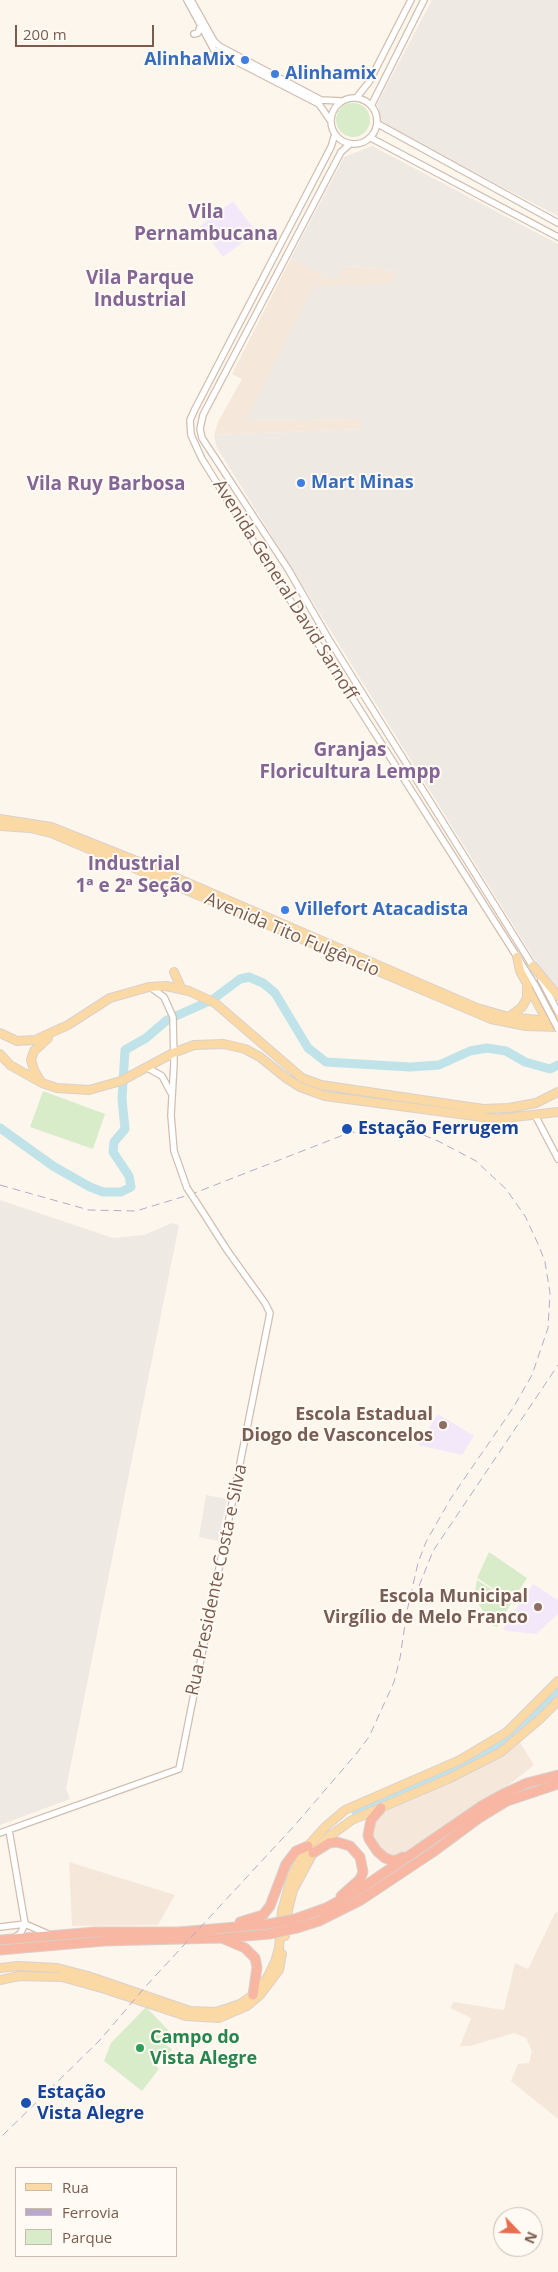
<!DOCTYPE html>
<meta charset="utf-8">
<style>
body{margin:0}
#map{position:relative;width:558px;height:2272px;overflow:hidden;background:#fdf6ec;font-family:"Open Sans",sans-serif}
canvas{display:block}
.legend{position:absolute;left:15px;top:2167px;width:162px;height:90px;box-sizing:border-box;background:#fffaf3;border:1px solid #cabbb1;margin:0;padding:6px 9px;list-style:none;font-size:15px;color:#7a5c4d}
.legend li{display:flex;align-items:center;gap:10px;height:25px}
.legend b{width:25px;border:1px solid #cabbb1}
.north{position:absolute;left:493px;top:2207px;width:50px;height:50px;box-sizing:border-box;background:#fffaf3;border:1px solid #cabbb1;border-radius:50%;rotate:114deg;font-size:14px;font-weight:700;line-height:20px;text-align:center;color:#7a5c4d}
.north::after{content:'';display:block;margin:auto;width:18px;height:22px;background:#e76f51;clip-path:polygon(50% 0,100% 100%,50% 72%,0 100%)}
.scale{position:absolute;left:15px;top:25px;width:139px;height:22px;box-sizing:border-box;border:2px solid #7a5c4d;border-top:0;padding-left:6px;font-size:15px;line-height:18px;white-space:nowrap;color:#7a5c4d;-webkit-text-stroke:4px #fffaf3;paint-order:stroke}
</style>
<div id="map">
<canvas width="558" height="2272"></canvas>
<ul class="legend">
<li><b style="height:6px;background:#fbd9a5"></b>Rua</li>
<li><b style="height:6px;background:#b9a8c9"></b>Ferrovia</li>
<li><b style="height:14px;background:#d8ecc9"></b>Parque</li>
</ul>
<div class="north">N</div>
<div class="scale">200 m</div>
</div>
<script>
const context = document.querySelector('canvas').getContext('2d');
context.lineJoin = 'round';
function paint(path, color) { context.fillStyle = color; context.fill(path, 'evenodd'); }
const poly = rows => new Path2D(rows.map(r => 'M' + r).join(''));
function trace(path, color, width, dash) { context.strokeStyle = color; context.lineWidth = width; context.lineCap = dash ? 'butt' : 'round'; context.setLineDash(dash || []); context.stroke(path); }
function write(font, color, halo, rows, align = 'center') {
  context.font = font + ' "Open Sans",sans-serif'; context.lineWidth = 4; context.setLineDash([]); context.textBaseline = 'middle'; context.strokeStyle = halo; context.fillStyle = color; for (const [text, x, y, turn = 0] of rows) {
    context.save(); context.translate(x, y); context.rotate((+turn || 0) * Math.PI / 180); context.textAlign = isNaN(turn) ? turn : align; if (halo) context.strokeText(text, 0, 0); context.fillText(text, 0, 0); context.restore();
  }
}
paint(poly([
 [291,258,328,278,345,266,378,268,396,274,391,284,314,287,246,421,361,419,362,429,214,435,218,422,242,379,232,374],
 [514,1733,534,1765,414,1860,393,1859,379,1852,371,1836,376,1812,381,1798,410,1791,481,1758],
 [69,1862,175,1895,158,1925,72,1926],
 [556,1911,558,1913,558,2119,511,2081,518,2064,529,2063,532,2052,526,2038,514,2033,470,2046,460,2046,471,2018,450,2008,454,2002,504,2010,515,1963,528,1969]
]), '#f5e8da');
paint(poly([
 [432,0,558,0,558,216,382,125,377,104],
 [372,146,558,244,558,993,554,991,216,446,214,435,362,429,361,419,245,421,314,286,390,284,396,274,378,268,346,266,339,277,328,278,291,258,344,157],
 [0,1200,113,1238,144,1235,172,1223,179,1225,66,1789,70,1799,0,1825],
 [206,1495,227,1499,218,1541,199,1537]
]), '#efe9e4');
paint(poly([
 [233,201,256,232,223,257,200,226],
 [438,1414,474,1436,462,1455,418,1445],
 [533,1584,558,1600,558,1614,536,1634,508,1631,503,1629]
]), '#f3e8fa');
paint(poly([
 '336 120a17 17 0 1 1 34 0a17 17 0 1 1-34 0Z',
 [43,1091,105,1114,93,1149,30,1127],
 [489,1552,527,1578,512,1601,477,1578],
 [477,1580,512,1602,497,1627,492,1625,474,1597],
 [146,2007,170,2032,172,2037,166,2045,172,2049,170,2053,162,2055,154,2064,159,2069,142,2091,104,2061,111,2043]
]), '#d8ecc9');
trace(poly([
 [0,1128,53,1166,90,1187,103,1192,121,1192,131,1187,129,1176,113,1152,114,1142,125,1129,122,1099,125,1050,146,1038,167,1020,212,1000,240,979,249,977,263,983,275,993,308,1048,326,1062,410,1067,439,1065,470,1051,487,1048,506,1051,525,1062,550,1069,558,1065],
 [356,1812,464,1766,505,1742,525,1727,558,1692]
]), '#bfe3e8', 9);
const minor = poly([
 [187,0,214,50,319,104,330,120],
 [191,0,214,41,219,46,321,100,341,101],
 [194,34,198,33,200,27],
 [357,97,369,82,411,0],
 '331 121a23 23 0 1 1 46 0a23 23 0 1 1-46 0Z',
 [372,104,424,0],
 [378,124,558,223],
 [335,134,331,147,195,409,190,420,191,435,202,459,278,581,535,985],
 [371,138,558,237],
 [350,144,341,152,203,415,200,429,202,438,288,569,328,638,534,968],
 [541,980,558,1012],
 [150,987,164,997,173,1017,174,1063,171,1115,174,1151,187,1188],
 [146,1067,162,1076,171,1093],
 [535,1115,558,1159],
 [9,1830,25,1924,20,1934,15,1937],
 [0,1833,179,1769,270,1313,265,1303,227,1250,195,1200],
 [25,1924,48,1934],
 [0,1927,25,1924]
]);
const major = poly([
 [0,819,51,827,149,866,477,1008,509,1017,538,1020,558,1019],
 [0,826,30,828,51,833,491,1019,526,1026,558,1027],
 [517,957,520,971,548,1022],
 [533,966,558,996],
 [174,972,181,988],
 [509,1017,522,1007,527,998,527,987],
 [0,1033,17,1041,35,1040,68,1025,110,998,149,987,166,986,189,991,215,1003,302,1078,321,1085,483,1109,509,1108,536,1103,558,1092],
 [0,1054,10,1065,42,1083,57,1088,89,1090,121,1081,173,1053,194,1045,224,1044,245,1049,260,1057,286,1078,300,1087,325,1096,497,1119,558,1112],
 [41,1082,34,1070,31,1060,34,1051,48,1038],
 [285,1936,288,1910,293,1890,313,1853,327,1838,352,1820,448,1779,501,1752,540,1719,558,1701],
 [0,1968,18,1966,57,1968,88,1976,190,2011,216,2012,240,2004,253,1995,267,1978,275,1962,279,1948,282,1911,292,1875,308,1846,325,1827,345,1810,460,1760,507,1732,558,1681],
 [0,1980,19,1976,62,1977,105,1989,186,2016,219,2018,247,2006,260,1995,279,1970,282,1954]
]);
const highway = poly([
 [381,1808,371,1820,368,1835,369,1839,377,1851,385,1858,394,1861,403,1857],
 [313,1853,329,1843,337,1842,350,1846,360,1857,363,1872,360,1879,341,1896],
 [295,1919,326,1908,359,1890,483,1805,503,1794,527,1783,558,1775],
 [240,1922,263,1915,270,1906,286,1864,296,1851,308,1846],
 [297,1928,319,1921,361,1900,433,1852,479,1818,507,1801,558,1784],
 [224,1939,245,1948,255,1958,257,1967,253,1995],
 [0,1940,95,1932,179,1932,269,1924],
 [0,1950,104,1941,221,1938,270,1934]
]);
trace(minor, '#d1beb0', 8);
trace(major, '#dad1cd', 10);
trace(highway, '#dad1cd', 11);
trace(minor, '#fff', 5.5);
trace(major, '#fbd9a5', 8);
trace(highway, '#f7b7a3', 9);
trace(poly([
 [0,1185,89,1210,136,1211,192,1194,346,1134,370,1129,416,1132,438,1141,476,1161,506,1189,525,1216,539,1246,545,1262,550,1293,548,1328,532,1375,513,1408,451,1498,426,1542,418,1563,407,1611,400,1658,394,1682,369,1737,356,1754,295,1825,146,1986,100,2040,0,2138],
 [419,1586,433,1551,558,1365]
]), '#b9a8c9', 1, [8, 5]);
const minorBridge = poly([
 [535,985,558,1029],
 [187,1188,195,1200]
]);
const highwayBridge = poly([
 [269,1924,295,1919],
 [270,1934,297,1928]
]);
trace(minorBridge, '#d1beb0', 8, []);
trace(highwayBridge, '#dad1cd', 11, []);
trace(minorBridge, '#fff', 5.5);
trace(highwayBridge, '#f7b7a3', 9);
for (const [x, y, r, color] of [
 [245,60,5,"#3f7fe0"],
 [275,74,5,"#3f7fe0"],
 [301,483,5,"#3f7fe0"],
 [285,910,5,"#3f7fe0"],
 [347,1129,6,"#1a4fb4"],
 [443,1425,5,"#8d6e63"],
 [538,1607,5,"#8d6e63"],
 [140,2048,5,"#2e9e5b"],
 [26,2103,6,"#1a4fb4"]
]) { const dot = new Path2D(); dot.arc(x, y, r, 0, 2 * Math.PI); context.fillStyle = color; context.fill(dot); trace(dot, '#fffaf3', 2); }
write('bold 18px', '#366cbe', '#fffaf3', [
 ["AlinhaMix",235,60,"right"],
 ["Alinhamix",285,74],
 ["Mart Minas",311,483],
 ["Villefort Atacadista",295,910]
], 'left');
write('18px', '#7a5c4d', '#fffaf3', [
 ["Avenida General David Sarnoff",285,590,58],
 ["Avenida Tito Fulgêncio",292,935,23],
 ["Rua Presidente Costa e Silva",217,1580,-78]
]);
write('bold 18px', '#164399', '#fffaf3', [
 ["Estação Ferrugem",358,1129],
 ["Estação",37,2093],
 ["Vista Alegre",37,2114]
], 'left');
write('bold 18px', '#785e54', '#fffaf3', [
 ["Escola Estadual",433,1415],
 ["Diogo de Vasconcelos",433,1436],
 ["Escola Municipal",528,1597],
 ["Virgílio de Melo Franco",528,1618]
], 'right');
write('bold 18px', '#27864d', '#fffaf3', [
 ["Campo do",150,2038],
 ["Vista Alegre",150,2059]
], 'left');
write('bold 19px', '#846695', '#fffaf3', [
 ["Vila",206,213],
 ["Pernambucana",206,235],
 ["Vila Parque",140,279],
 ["Industrial",140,301],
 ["Vila Ruy Barbosa",106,485],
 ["Granjas",350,751],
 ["Floricultura Lempp",350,773],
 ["Industrial",134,865],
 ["1ª e 2ª Seção",134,887]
]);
</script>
